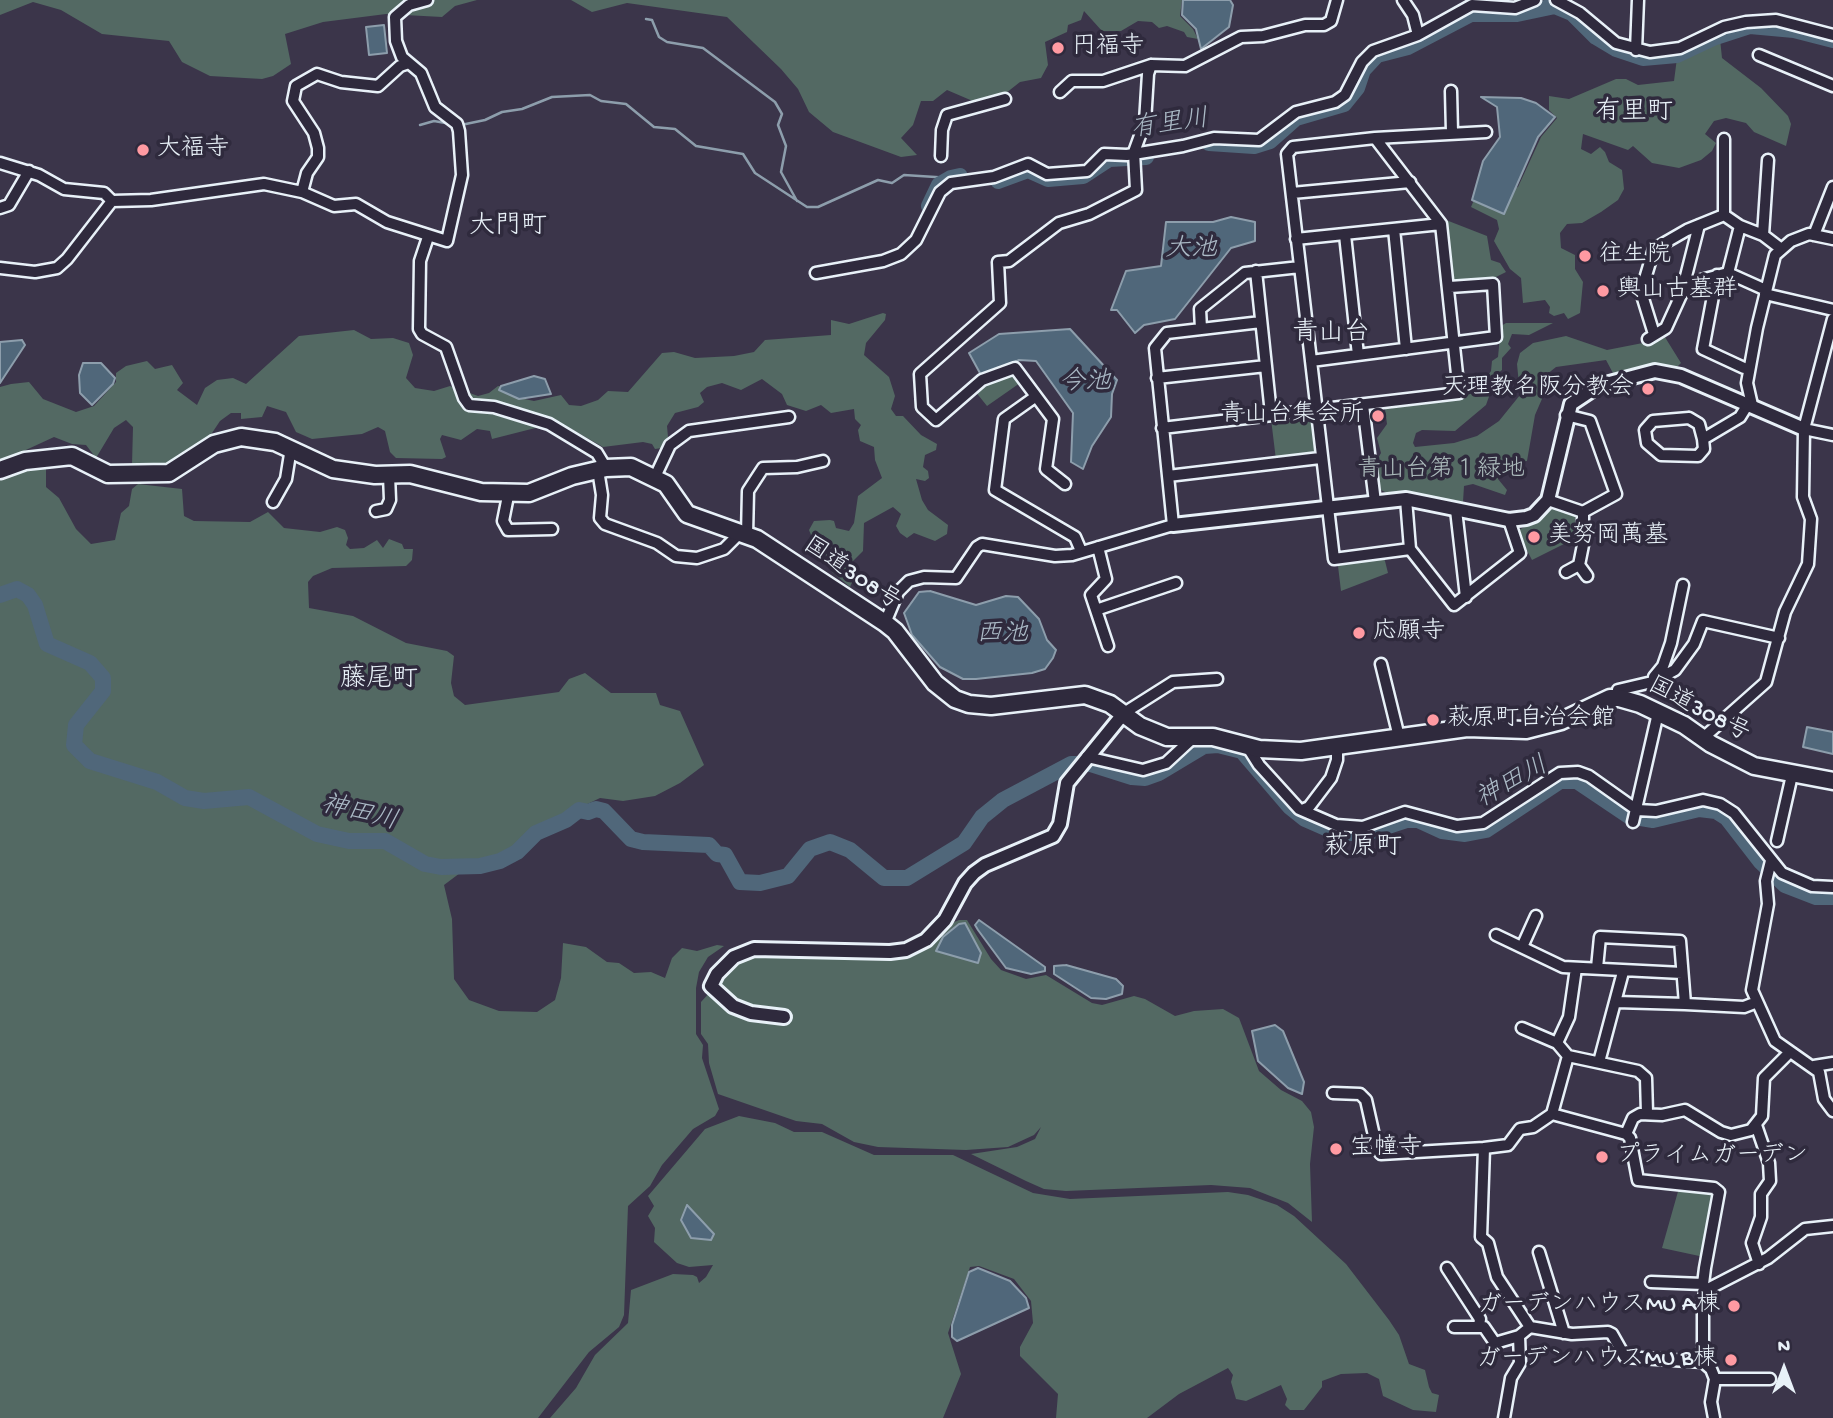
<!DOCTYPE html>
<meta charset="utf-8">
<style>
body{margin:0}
#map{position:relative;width:1833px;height:1418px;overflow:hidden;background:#3b354a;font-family:"Gochi Hand",sans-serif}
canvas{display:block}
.north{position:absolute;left:1749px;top:1334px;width:70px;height:70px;-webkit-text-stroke:5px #2f2a3d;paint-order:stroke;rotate:0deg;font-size:19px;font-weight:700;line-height:28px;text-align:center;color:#e8f1f8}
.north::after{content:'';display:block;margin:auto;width:24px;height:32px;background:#e8f1f8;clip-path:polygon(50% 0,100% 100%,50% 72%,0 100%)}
</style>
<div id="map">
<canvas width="1833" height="1418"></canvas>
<div class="north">N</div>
</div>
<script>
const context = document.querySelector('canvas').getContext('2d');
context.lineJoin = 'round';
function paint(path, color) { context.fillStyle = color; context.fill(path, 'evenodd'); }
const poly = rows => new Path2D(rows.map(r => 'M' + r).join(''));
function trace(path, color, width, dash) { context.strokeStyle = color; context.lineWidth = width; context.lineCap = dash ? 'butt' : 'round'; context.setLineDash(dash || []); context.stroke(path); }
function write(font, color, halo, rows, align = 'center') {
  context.font = font + ' "Gochi Hand","Klee One",sans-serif'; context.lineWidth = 7; context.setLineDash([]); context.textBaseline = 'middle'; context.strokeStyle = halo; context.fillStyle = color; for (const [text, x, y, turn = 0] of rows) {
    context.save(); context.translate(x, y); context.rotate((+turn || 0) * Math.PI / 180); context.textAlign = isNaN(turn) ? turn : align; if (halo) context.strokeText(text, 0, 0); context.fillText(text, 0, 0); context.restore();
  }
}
paint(poly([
 [0,0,477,0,455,6,442,17,386,14,323,22,285,34,291,64,273,76,262,79,210,76,182,62,169,41,102,34,61,10,33,2,0,15],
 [571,0,1182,0,1180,16,1193,29,1198,39,1187,37,1184,32,1167,26,1159,28,1152,22,1138,21,1121,31,1102,31,1084,11,1081,20,1068,25,1067,32,1045,42,1048,65,1041,78,1020,82,1001,97,975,102,947,90,933,101,921,101,913,125,901,138,917,155,901,157,833,132,809,112,798,89,781,69,727,17,627,3,592,12],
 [1720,39,1722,58,1761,88,1788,116,1791,124,1786,146,1754,132,1746,123,1726,118,1714,121,1705,134,1716,143,1712,151,1701,160,1679,168,1652,163,1633,146,1628,150,1583,134,1581,149,1591,154,1600,147,1605,152,1609,162,1622,170,1624,189,1618,200,1601,212,1582,223,1567,224,1560,233,1561,248,1575,255,1575,269,1583,282,1580,313,1568,319,1564,313,1554,316,1549,313,1550,307,1545,300,1523,303,1521,278,1510,269,1494,241,1499,229,1497,220,1471,207,1474,200,1518,187,1541,137,1557,118,1549,110,1549,96,1569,99,1616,79,1626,79,1638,85,1674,81,1677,58],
 [1446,220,1487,236,1491,260,1500,263,1506,272,1496,277,1456,283,1453,280],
 [883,313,886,314,885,320,866,343,864,355,889,377,895,396,891,409,896,416,903,416,921,435,937,444,936,450,925,455,923,467,928,471,929,478,925,481,916,479,922,500,928,510,948,525,947,534,935,541,914,533,907,538,900,533,896,526,901,514,893,507,864,523,863,551,850,564,854,578,850,587,832,572,824,551,830,541,823,535,811,535,809,530,814,521,830,520,834,521,836,528,849,531,854,523,858,496,882,478,875,460,874,447,860,441,858,430,861,425,855,419,854,409,831,413,821,405,806,411,787,405,782,394,762,379,741,390,722,383,707,387,700,393,704,402,698,407,675,413,667,426,668,437,662,448,655,449,652,444,643,442,603,447,559,422,492,439,490,431,477,429,461,440,442,435,440,439,446,457,442,459,396,458,390,452,385,431,378,427,362,434,312,439,296,432,286,412,267,406,262,417,241,419,241,413,231,413,220,421,202,448,159,469,132,465,133,427,126,420,114,428,96,458,86,445,72,444,54,437,0,462,0,387,11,384,29,382,43,399,76,412,94,406,116,382,116,373,126,366,147,361,155,369,172,365,183,383,177,390,197,405,205,388,217,380,233,378,246,384,299,336,354,330,371,339,393,338,409,343,413,355,406,378,415,388,434,391,450,386,478,396,489,393,498,386,517,390,520,398,534,401,561,395,569,405,581,406,598,400,608,391,628,392,662,353,674,352,695,358,734,356,754,352,765,340,831,335,831,320,849,324],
 [1506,323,1553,323,1529,335,1512,334,1508,344,1511,348,1502,358,1502,370,1497,374,1486,405,1455,431,1422,430,1416,433,1413,443,1415,447,1454,443,1477,436,1499,421,1520,395,1517,364,1520,353,1533,343,1566,336,1607,350,1658,340,1663,334,1681,363,1677,367,1647,367,1614,375,1606,360,1556,367,1546,375,1544,380,1548,385,1535,415,1527,461,1501,465,1497,471,1498,479,1507,490,1505,495,1473,484,1464,486,1463,502,1413,494,1389,494,1381,490,1377,476,1379,467,1377,460,1381,453,1377,438,1387,424,1385,409,1460,399,1483,383,1491,371,1492,361,1498,357,1501,326],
 [1007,374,1015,375,1020,383,987,406,975,391],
 [1309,416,1313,419,1316,453,1312,457,1276,460,1271,419],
 [30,464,46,469,46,487,59,498,76,529,91,544,115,540,121,513,129,506,132,489,138,484,182,489,184,516,194,521,250,522,268,512,284,528,320,532,337,527,345,530,348,538,346,545,350,549,364,548,377,540,383,548,389,539,402,544,404,549,413,549,412,560,406,566,332,568,313,576,308,582,309,608,353,616,406,643,447,651,454,656,451,683,454,696,465,705,559,692,569,679,585,673,611,693,656,693,660,705,680,711,704,765,680,783,655,796,623,801,600,798,529,832,514,848,493,862,472,864,444,885,452,919,454,979,469,1000,499,1011,537,1012,555,1000,561,978,563,943,586,947,607,962,619,963,634,973,651,972,665,978,672,958,682,948,697,951,717,945,724,946,708,957,699,972,696,988,696,1034,703,1045,702,1058,719,1109,715,1116,693,1129,662,1165,650,1186,628,1206,624,1315,619,1327,589,1352,538,1418,0,1418,0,477],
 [1557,507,1576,515,1572,540,1532,560,1517,531,1540,518,1551,508],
 [1384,557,1388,573,1341,591,1338,566,1340,562],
 [959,920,967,920,991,959,1001,970,1026,979,1046,975,1092,1003,1102,1005,1134,996,1145,999,1175,1016,1194,1011,1223,1009,1239,1018,1259,1071,1281,1090,1302,1101,1311,1112,1314,1127,1310,1164,1312,1222,1288,1203,1250,1188,1211,1185,1066,1191,1044,1189,1026,1181,971,1154,1017,1147,1035,1139,1041,1127,1034,1135,1008,1147,966,1150,878,1147,854,1142,822,1124,796,1121,718,1094,709,1063,708,1044,701,1034,701,1002,738,961,752,955,912,953,934,941,948,925],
 [739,1116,775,1123,794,1132,822,1132,874,1155,953,1155,1033,1193,1070,1199,1228,1192,1248,1195,1277,1205,1294,1216,1346,1264,1389,1320,1399,1335,1409,1364,1425,1370,1429,1387,1432,1393,1439,1395,1436,1412,1413,1410,1383,1396,1379,1379,1367,1373,1341,1374,1322,1381,1322,1387,1304,1410,1290,1410,1285,1405,1287,1399,1281,1385,1246,1401,1236,1399,1231,1382,1233,1375,1228,1368,1179,1394,1147,1418,1056,1418,1058,1394,1020,1356,1020,1347,1033,1323,1031,1301,1014,1279,979,1266,970,1267,948,1333,961,1374,943,1418,550,1418,576,1388,595,1355,628,1323,631,1290,673,1274,693,1275,697,1277,699,1283,706,1277,713,1265,689,1267,677,1263,654,1242,655,1228,648,1216,654,1206,648,1196,705,1129],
 [1679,1188,1712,1190,1716,1194,1704,1257,1662,1248]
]), '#536963');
const water = poly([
 [1183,0,1230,0,1233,5,1229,27,1201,49,1196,29,1182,15,1183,0],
 [384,25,387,53,369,55,366,27,384,25],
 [1481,97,1521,98,1536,103,1555,117,1538,137,1504,214,1472,200,1483,161,1500,137,1497,107,1481,97],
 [1231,217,1255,222,1255,241,1231,248,1175,319,1144,325,1135,333,1117,310,1111,310,1126,271,1161,266,1166,222,1213,222,1231,217],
 [1070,329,1117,380,1112,394,1111,417,1092,446,1083,469,1071,462,1073,413,1036,361,1019,360,989,375,981,375,969,353,999,334,1070,329],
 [22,340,25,345,0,383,0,342,22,340],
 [83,363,101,363,115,378,113,384,92,405,80,393,79,375,83,363],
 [534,376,545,379,551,394,519,399,499,390,501,386,534,376],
 [930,591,976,605,1006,596,1018,597,1039,619,1047,640,1056,650,1053,658,1045,669,1032,673,976,679,963,679,940,667,912,635,904,613,919,592,930,591],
 [1807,727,1833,732,1833,754,1803,747,1807,727],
 [979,920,1045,967,1045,971,1031,974,1006,968,978,930,975,925,979,920],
 [965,923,981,953,978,963,936,951,943,937,959,924,965,923],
 [1066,965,1116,979,1123,986,1122,994,1106,999,1091,998,1054,974,1054,966,1066,965],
 [1275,1025,1283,1031,1304,1082,1302,1094,1288,1088,1258,1061,1252,1031,1275,1025],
 [687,1205,714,1234,711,1240,691,1238,681,1220,687,1205],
 [978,1268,1010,1281,1026,1298,1029,1308,957,1341,952,1337,952,1325,969,1272,978,1268]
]);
paint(water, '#50677a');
trace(water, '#8d9eac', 2);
trace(poly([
 [646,19,652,20,659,37,667,42,703,48,775,102,782,114,778,125,786,146,781,172,797,201],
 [420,125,434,121,451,124],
 [461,125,485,120,502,112,522,109,552,97,590,95,601,101,626,104,654,127,675,129,696,146,743,154,755,173,807,207,818,207,878,180,892,183,904,175,951,178]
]), '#8d9eac', 2.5);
trace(poly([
 [1209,143,1254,146,1270,141,1296,118,1344,104,1357,88,1363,70,1377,55,1408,47,1471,14,1517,14,1555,6,1572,13,1596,37,1616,49,1643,58,1677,55,1713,38,1750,26,1794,30,1833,40],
 [998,181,1028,170,1048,179,1083,176,1109,159,1146,157],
 [929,206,939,185,951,178,960,176],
 [0,595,17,589,28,595,35,605,47,644,90,663,103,678,103,691,76,725,74,745,90,761,157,782,185,798,204,801,249,797,317,834,349,841,385,841,425,864,441,867,480,866,500,861,517,852,536,833,566,820,579,810,588,812,596,809,604,811,631,839,643,842,709,845,717,854,725,855,740,882,760,883,788,876,810,849,830,842,850,850,884,878,907,878,964,843,982,817,1003,800,1071,764,1091,764,1132,777,1145,778,1159,773,1204,746,1218,745,1242,751,1290,807,1305,819,1337,833,1367,833,1407,820,1418,820,1442,831,1465,834,1486,830,1560,781,1577,781,1629,816,1653,820,1699,809,1716,811,1727,818,1761,862,1785,885,1816,897,1833,897]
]), '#50677a', 16);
const minor = poly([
 [1403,0,1413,15,1418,35],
 [1556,0,1580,13,1616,43,1650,52,1680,48,1724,27,1746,22,1776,20,1833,35],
 [1636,50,1638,0],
 [1759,55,1833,86],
 [1451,91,1452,132],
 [1060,92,1072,81,1103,81,1151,65,1185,66,1241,37,1263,36,1305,25,1324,25,1331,21,1337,0],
 [1486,132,1375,138,1293,147,1287,154,1334,559,1410,549,1454,605,1520,553,1509,520],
 [1724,139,1724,215],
 [941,156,942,130,947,115,1005,99],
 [0,163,39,175,64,189,104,193,112,201,151,200,264,184,302,192,334,206,356,204,387,222,447,241,462,175,459,131,457,124,435,107,421,73,402,57,396,41,395,17,409,5,427,0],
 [302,192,307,173,318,157,318,148,314,133,293,101,296,86,317,74,341,82,378,86,400,66,409,63],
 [1292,193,1410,182],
 [0,208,9,205,29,171],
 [1394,229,1406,349],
 [1345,235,1358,355],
 [1763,235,1768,160],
 [1814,235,1833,187],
 [428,237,420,261,419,329,422,334,446,347,464,398,469,405,494,407,549,424,597,453,606,468],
 [1296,239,1441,224],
 [0,268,35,272,57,268,67,259,112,201],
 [1256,271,1271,414],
 [816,273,883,261,901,254,916,240,940,192,951,183,994,177,1028,164,1047,174,1087,171,1104,154,1127,155,1183,146,1214,138,1259,140,1296,112,1335,102,1345,95,1362,62,1373,51,1418,35,1472,5,1515,8,1535,0],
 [1728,273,1740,226],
 [1717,275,1703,349,1744,368],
 [1687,289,1684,284,1699,225],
 [1765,294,1833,310],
 [1201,329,1200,309,1245,273,1300,267],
 [1654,334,1641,292,1654,249,1687,230,1724,215,1740,226,1763,235,1780,248],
 [1648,339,1666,328,1682,293,1701,280,1728,273,1766,290],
 [1311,361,1496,337,1493,284,1450,287],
 [1157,378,1266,366],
 [1035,397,1004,419,995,490,1075,537,1081,551],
 [1363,405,1375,502],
 [1752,405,1747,383,1757,328,1775,255,1791,241,1809,234,1833,239],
 [1689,418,1699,424,1703,439,1704,449,1698,456,1661,455,1647,443,1645,430,1653,421,1689,418],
 [1162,428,1459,393,1441,224,1375,138],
 [1804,429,1833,435],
 [1703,439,1740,417,1748,404],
 [598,470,602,495,600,518,605,524,657,543,676,556,697,558,724,549,740,533],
 [1168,476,1320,458],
 [655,477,670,445,689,431,789,417],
 [1065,484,1046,469,1053,419,1015,368,982,380,936,420,922,407,920,374,1000,303,998,262,1009,261,1059,223,1089,214,1136,190,1134,152,1145,122,1148,74,1151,65],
 [509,491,503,521,508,530,552,529],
 [1406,499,1410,549],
 [1548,500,1583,512,1616,494,1590,421,1566,415],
 [273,502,286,479,291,448],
 [1456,510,1466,597],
 [376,511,386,509,390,500,389,475],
 [1583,512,1583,545,1579,565,1587,576],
 [747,535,748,491,763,468,797,467,823,461],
 [1098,547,1106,579,1091,595,1108,646],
 [1566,572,1579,565],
 [1096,610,1176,583],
 [885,623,898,592,909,581,924,577,956,578,977,547,982,544,1055,556,1072,555,1173,525,1155,348,1167,333,1261,322],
 [1381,664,1399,737],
 [1654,677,1663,666,1671,643,1683,585],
 [1619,698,1618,690,1652,682,1675,670,1694,644,1703,621,1779,638],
 [1124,713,1173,682,1217,679],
 [1703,738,1766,682,1785,612,1808,564,1811,519,1803,497,1804,429,1833,319],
 [1247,746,1259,765,1299,809,1336,825,1363,827,1405,812,1457,826,1483,823,1560,773,1578,772,1589,776,1637,810,1656,811,1703,800,1720,804,1734,813,1782,873,1812,886,1833,887],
 [1087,757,1143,770,1166,763,1193,738],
 [1302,810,1309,807,1331,778,1337,760,1337,747],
 [1633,822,1658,713],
 [1777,841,1792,775],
 [1771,861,1766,881,1768,904,1752,990,1775,1041,1819,1072,1824,1099,1833,1111],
 [1496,935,1563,967,1682,973],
 [1522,947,1536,916],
 [1597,968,1600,937,1680,941,1685,1004,1744,1007,1757,1002],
 [1616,1002,1685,1004],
 [1522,1028,1557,1043],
 [1568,1056,1638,1071,1646,1078,1647,1113],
 [1599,1062,1623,972],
 [1814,1066,1833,1063],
 [1333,1093,1360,1094,1366,1100,1377,1149,1381,1154,1484,1148],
 [1552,1114,1626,1134,1630,1138,1638,1180,1714,1188,1719,1192,1705,1268,1703,1284,1706,1290],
 [1756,1125,1769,1163,1770,1181,1761,1194,1761,1217,1752,1243,1759,1264],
 [1626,1134,1633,1118,1640,1114,1662,1115,1685,1110,1721,1132,1731,1135,1751,1130,1762,1116,1764,1078,1789,1053],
 [1539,1252,1564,1333],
 [1447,1268,1480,1319,1479,1327],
 [1651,1282,1703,1284],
 [1454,1327,1484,1327,1495,1343,1519,1336,1530,1327,1572,1334,1608,1332,1612,1334,1625,1357,1703,1362,1711,1369,1715,1379,1711,1402,1714,1418],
 [1530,1327,1497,1277,1488,1243,1481,1237,1484,1148,1508,1145,1520,1129,1533,1127,1552,1114,1568,1056,1557,1043,1569,1017,1576,968],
 [1703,1362,1703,1300,1706,1290,1768,1258,1805,1229,1833,1226],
 [1715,1379,1770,1379],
 [1504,1418,1511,1378,1520,1363,1519,1336]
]);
const tertiary = poly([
 [1173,525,1406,499,1509,520,1526,518,1534,515,1548,500,1571,404,1598,386,1655,371,1681,376,1804,429],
 [784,1017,751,1013,733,1006,711,986,717,974,734,957,754,949,890,952,906,950,926,940,945,920,965,883,974,873,985,865,1053,836,1060,824,1067,783,1124,713]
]);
const trunk = poly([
 [0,470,25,461,72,456,108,474,169,473,214,444,241,437,275,442,333,469,375,475,410,474,481,492,529,493,572,476,606,468,631,467,666,484,687,514,757,539,885,623,895,631,935,683,955,699,969,704,991,706,1085,695,1110,704,1140,726,1167,737,1213,737,1259,749,1301,751,1467,728,1526,730,1561,721,1610,698,1619,698,1640,704,1684,725,1711,744,1754,766,1833,781]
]);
trace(minor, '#e8f1f8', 15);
trace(tertiary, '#e8f1f8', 18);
trace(trunk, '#e8f1f8', 21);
trace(minor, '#2f2a3d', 10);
trace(tertiary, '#2f2a3d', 12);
trace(trunk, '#2f2a3d', 16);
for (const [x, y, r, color] of [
 [1058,48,7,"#ff9aa2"],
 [143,150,7,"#ff9aa2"],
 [1585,256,7,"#ff9aa2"],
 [1603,291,7,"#ff9aa2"],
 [1648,389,7,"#ff9aa2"],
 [1378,416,7,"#ff9aa2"],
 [1534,537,7,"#ff9aa2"],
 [1359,633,7,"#ff9aa2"],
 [1433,720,7,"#ff9aa2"],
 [1336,1149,7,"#ff9aa2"],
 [1602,1157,7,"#ff9aa2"],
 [1734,1306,7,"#ff9aa2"],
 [1731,1360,7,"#ff9aa2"]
]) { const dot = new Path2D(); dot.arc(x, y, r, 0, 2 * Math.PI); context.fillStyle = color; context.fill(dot); trace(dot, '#2f2a3d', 2.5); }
write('24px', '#e8f1f8', '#2f2a3d', [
 ["円福寺",1072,48],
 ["大福寺",157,150],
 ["往生院",1599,256],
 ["輿山古墓群",1617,291],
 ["天理教名阪分教会",1634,389,"right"],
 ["青山台集会所",1364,416,"right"],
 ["美努岡萬墓",1548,537],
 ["応願寺",1373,633],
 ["萩原町自治会館",1447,720],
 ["宝幢寺",1350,1149],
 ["プライムガーデン",1616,1157],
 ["ガーデンハウスMU A棟",1720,1306,"right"],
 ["ガーデンハウスMU B棟",1717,1360,"right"]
], 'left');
write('24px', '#acbbbc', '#2f2a3d', [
 ["青山台第１緑地",1441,471]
]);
write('24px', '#e8f1f8', '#2f2a3d', [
 ["国道308号",851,575,34],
 ["国道308号",1698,711,28]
]);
write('26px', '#e8f1f8', '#2f2a3d', [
 ["有里町",1634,114],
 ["大門町",508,228],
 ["青山台",1331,335],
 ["藤尾町",379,681],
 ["萩原町",1363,849]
]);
write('italic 26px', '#abbac6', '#2f2a3d', [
 ["有里川",1170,126,-8],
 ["大池",1191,251],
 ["今池",1085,384],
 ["西池",1002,636],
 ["神田川",1513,784,-29],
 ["神田川",359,815,14]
]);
</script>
